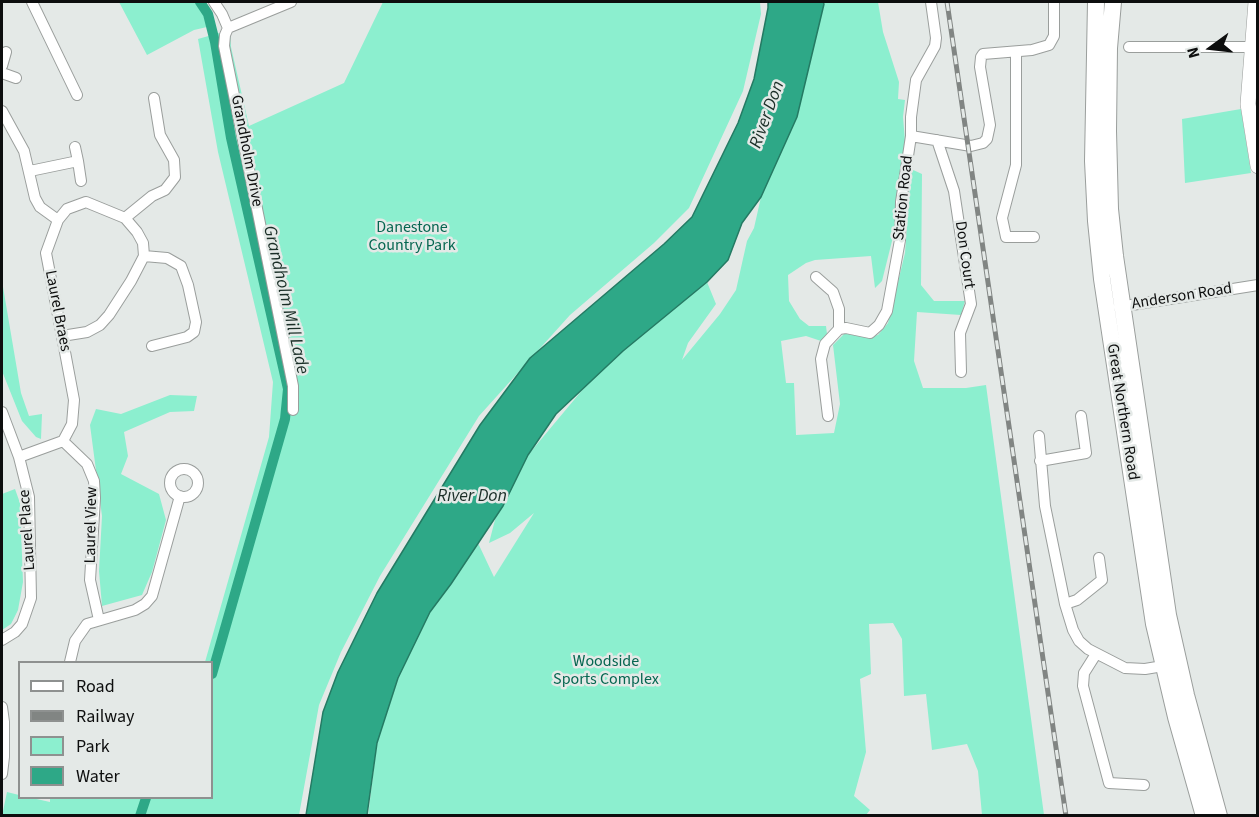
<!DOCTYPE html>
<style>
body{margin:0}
#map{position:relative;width:1259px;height:817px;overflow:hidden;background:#e4e9e7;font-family:"Source Sans 3",sans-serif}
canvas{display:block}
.frame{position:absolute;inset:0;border:3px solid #0d0e0e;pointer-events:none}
.legend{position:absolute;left:18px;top:661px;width:195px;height:138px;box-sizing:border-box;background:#e4e9e7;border:2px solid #8e9190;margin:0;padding:8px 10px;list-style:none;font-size:18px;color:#0d0e0e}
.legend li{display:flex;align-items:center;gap:12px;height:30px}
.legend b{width:30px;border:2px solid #8e9190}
.north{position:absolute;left:1181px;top:18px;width:60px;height:60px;-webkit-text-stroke:4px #e4e9e7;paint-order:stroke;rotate:255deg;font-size:16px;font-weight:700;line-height:24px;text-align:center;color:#0d0e0e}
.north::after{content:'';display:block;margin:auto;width:21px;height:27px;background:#0d0e0e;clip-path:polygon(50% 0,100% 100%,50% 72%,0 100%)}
</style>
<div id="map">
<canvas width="1259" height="817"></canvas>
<div class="frame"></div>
<ul class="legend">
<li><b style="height:8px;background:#fff"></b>Road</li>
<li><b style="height:8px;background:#818583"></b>Railway</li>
<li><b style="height:16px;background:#8cefcf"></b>Park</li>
<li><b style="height:16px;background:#2ea887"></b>Water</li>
</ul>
<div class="north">N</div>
</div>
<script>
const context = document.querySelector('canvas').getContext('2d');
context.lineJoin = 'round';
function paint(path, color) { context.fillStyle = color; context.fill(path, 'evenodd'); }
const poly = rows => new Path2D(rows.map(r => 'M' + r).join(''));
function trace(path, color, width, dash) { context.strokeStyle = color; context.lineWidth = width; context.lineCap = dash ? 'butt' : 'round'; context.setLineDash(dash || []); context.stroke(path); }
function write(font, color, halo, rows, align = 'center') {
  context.font = font + ' "Source Sans 3",sans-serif'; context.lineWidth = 5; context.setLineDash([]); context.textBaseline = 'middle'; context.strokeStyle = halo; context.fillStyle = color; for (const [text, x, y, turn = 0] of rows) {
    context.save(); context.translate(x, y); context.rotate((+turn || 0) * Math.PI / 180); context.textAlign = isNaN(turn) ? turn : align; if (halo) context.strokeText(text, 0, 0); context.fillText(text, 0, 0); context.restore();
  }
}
paint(poly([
 [119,2,195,2,204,15,207,27,194,30,147,55],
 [383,2,760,2,761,14,743,91,689,208,654,243,570,315,479,416,380,576,341,652,319,705,299,815,2,816,7,792,19,795,20,798,32,798,50,802,50,798,212,798,212,662,205,662,269,437,273,382,218,152,198,39,219,33,230,32,231,47,249,126,344,83],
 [823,2,878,2,883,32,899,82,898,99,905,100,903,117,905,141,894,233,882,281,875,288,871,256,815,260,806,263,788,275,789,301,800,319,809,326,826,326,827,334,821,341,806,336,781,341,786,383,794,383,796,435,834,433,840,404,833,345,845,333,866,337,878,335,888,323,905,253,911,169,922,174,921,285,934,301,965,301,961,315,917,312,914,361,923,388,966,388,986,385,1044,815,982,815,978,771,967,744,932,750,926,694,904,696,902,639,893,623,869,624,871,674,860,679,866,752,854,796,870,810,866,815,368,816,377,743,398,678,430,612,478,543,494,577,534,513,510,533,489,543,496,516,528,455,589,382,623,351,707,282,716,304,688,343,682,360,720,314,736,290,747,241,754,228,761,197,797,117],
 [1241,109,1251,173,1185,183,1182,119],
 [2,281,21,393,29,416,42,414,41,439,36,437,22,421,2,371],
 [170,395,197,396,194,411,170,412,124,432,128,456,121,474,159,494,166,520,152,572,142,595,102,606,99,571,102,516,90,425,96,409,121,414],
 [15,489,20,503,23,582,18,610,11,624,2,630,2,494]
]), '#8cefcf');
const water = poly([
 [768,2,823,2,824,4,797,117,761,197,742,223,728,260,707,282,623,351,556,414,528,455,503,506,451,584,430,612,398,678,377,743,367,815,306,815,323,712,338,672,377,593,480,425,530,358,664,244,692,217,738,123,754,79,768,8,768,2]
]);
paint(water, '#2ea887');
trace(water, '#247a63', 1.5);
trace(poly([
 [200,2,208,14,215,42,231,138,288,389,285,419,212,674],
 [140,816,146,798]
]), '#2ea887', 10);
const street = poly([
 [32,2,77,95],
 [214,2,222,14,228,28,225,35,224,46,293,386,293,410],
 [228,28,291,2],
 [1129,47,1253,47],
 [1016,52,1016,165,1002,218,1006,237,1034,237],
 [2,66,6,52],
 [2,73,16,78],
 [2,111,24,151,35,198,40,207,58,220],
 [911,136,971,146,983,143,987,139,990,125,980,67,981,57,983,54,1032,50,1049,45,1054,36,1054,2],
 [937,140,954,191,971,304,960,333,961,372],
 [75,147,78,161],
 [30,171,78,161,81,181],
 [125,218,152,196,165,190,175,177,174,160,160,135,154,98],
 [144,256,167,258,181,266,188,285,196,322,194,332,187,337,152,346],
 [816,277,833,292,839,309,839,329],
 [1119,307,1258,285],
 [62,336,87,332,100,325,109,315,131,281,144,256,143,243,137,232,125,218,86,202,67,209,58,220,46,253,62,336,74,400,72,424,63,441],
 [2,412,19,457,29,497,31,598,22,624,15,632,2,640],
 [828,416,821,359,825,344,839,329,846,328,870,333,879,325,887,311,900,240,901,202,911,136,911,117,916,80,935,46,936,38,931,2],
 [1039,436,1045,506,1065,604,1073,630,1079,641,1088,649,1125,668,1145,669,1169,665],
 [63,441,87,464,94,481,95,498,90,580,99,620],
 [19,457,63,441],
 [1040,461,1086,453,1081,416],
 '170 483a14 14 0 1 1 28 0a14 14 0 1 1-28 0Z',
 [1065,604,1077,600,1102,580,1099,558],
 [1096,654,1084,673,1083,686,1109,783,1144,785],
 [70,662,75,641,87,624,135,610,145,604,152,596,180,496],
 [2,707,4,722,4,757,2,774]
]);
const secondary = poly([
 [1256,2,1248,104,1258,166]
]);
const primary = poly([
 [1096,2,1093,161,1096,221,1102,279,1154,624,1176,717,1204,816],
 [1113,2,1109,48,1108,131,1110,209,1115,256,1168,615,1186,695,1219,816]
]);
trace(street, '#9a9e9c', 12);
trace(secondary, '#9a9e9c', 16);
trace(primary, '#9a9e9c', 18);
trace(street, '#fff', 10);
trace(secondary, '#fff', 15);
trace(primary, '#fff', 16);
const rail = poly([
 [947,2,1066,816]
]);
trace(rail, '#818583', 5);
trace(rail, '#e4e9e7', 3, [9]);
write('16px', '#0d0e0e', '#e4e9e7', [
 ["Grandholm Drive",246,151,79],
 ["Station Road",904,198,-84],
 ["Don Court",964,255,82],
 ["Anderson Road",1182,297,-9],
 ["Laurel Braes",57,311,79],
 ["Great Northern Road",1122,412,81],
 ["Laurel View",92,525,-89],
 ["Laurel Place",28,530,-94]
]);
write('16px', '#056650', '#e4e9e7', [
 ["Danestone",412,228],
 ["Country Park",412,246],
 ["Woodside",606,662],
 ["Sports Complex",606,680]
]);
write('italic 18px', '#1a2e27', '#e4e9e7', [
 ["River Don",768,115,-70],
 ["Grandholm Mill Lade",285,300,77],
 ["River Don",472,497]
]);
</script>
